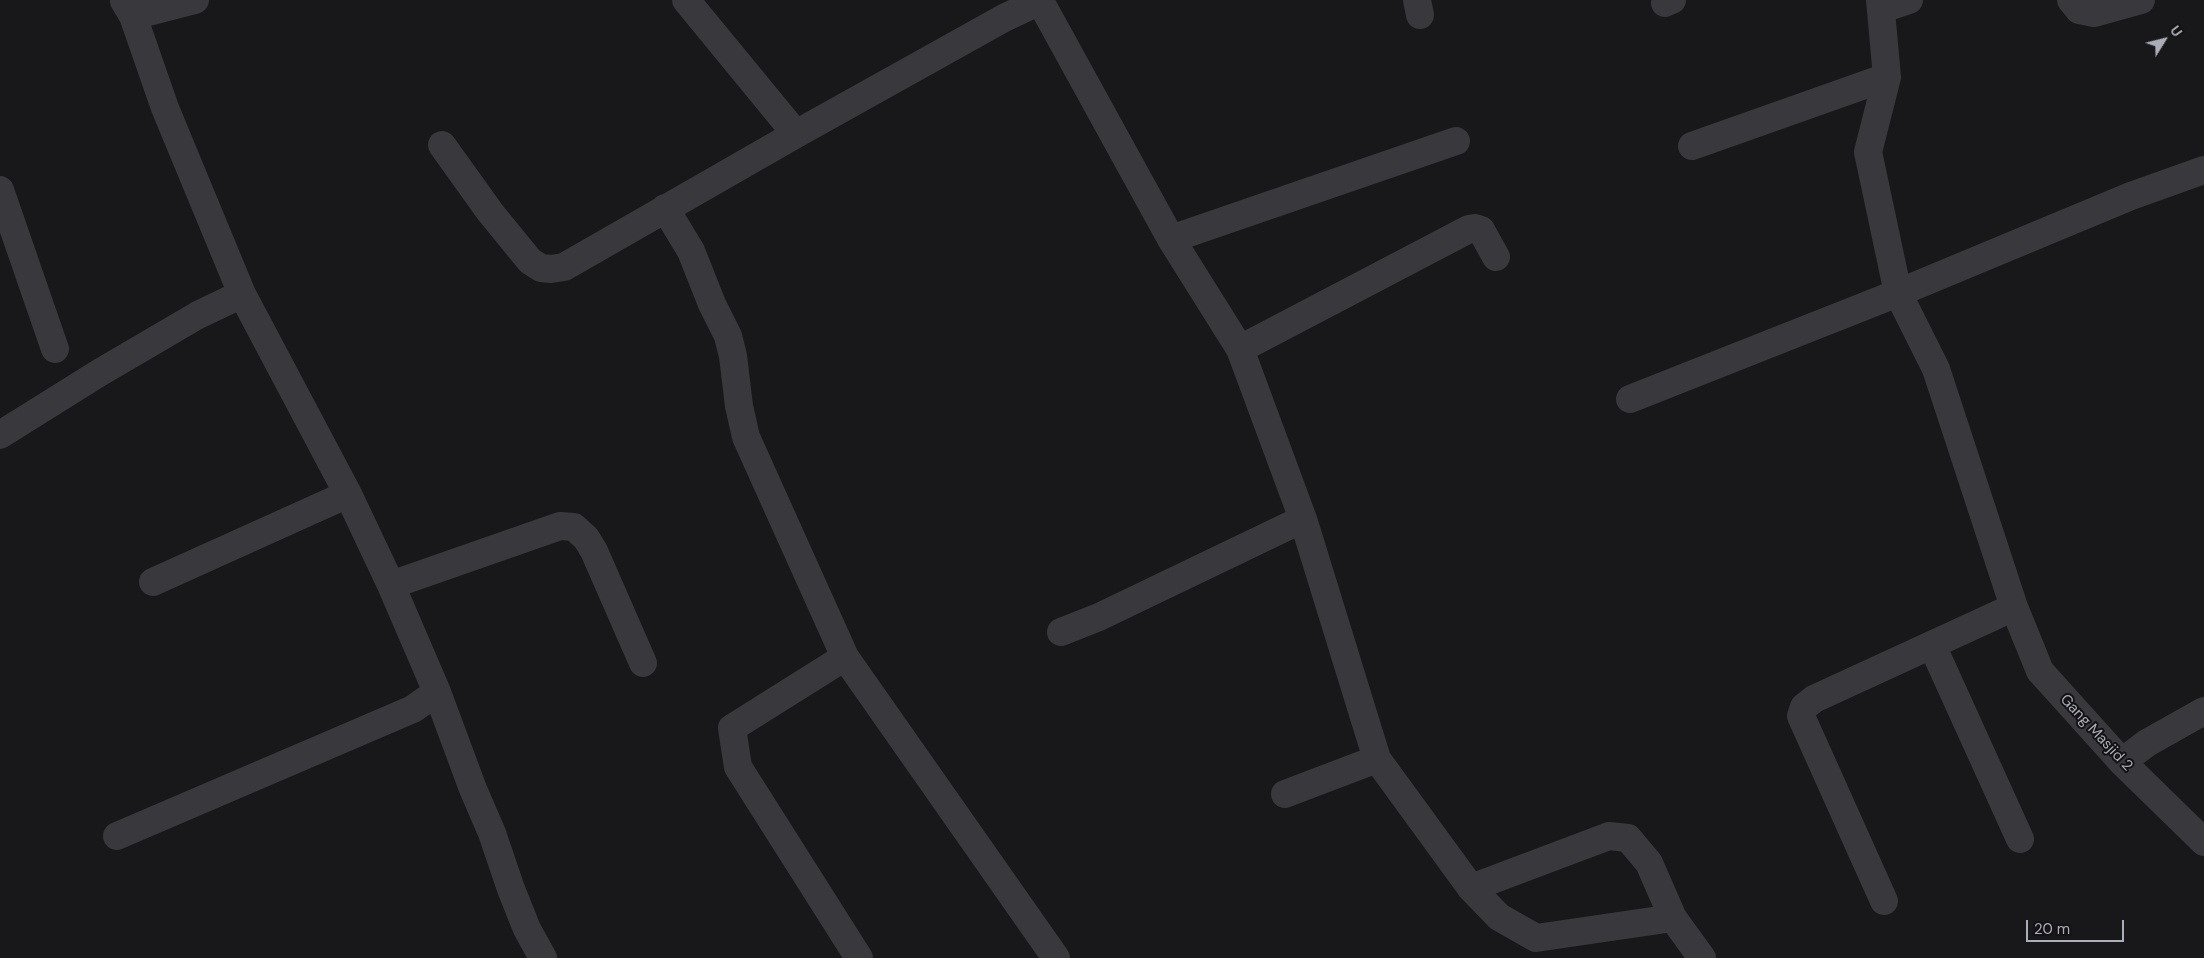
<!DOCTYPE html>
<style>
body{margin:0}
#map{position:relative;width:2204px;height:958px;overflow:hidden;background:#181719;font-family:"DM Sans",sans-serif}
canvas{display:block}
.north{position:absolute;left:2139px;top:15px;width:50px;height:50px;-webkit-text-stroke:4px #131214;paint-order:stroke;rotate:54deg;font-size:14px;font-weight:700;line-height:20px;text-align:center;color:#abadb7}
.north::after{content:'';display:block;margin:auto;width:18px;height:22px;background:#abadb7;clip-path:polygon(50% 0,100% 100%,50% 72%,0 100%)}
.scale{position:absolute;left:2026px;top:920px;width:98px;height:22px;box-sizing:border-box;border:2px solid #abadb7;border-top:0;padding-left:6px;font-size:15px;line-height:18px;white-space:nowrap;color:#abadb7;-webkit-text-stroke:4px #131214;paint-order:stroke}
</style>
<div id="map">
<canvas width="2204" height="958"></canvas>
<div class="north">U</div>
<div class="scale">20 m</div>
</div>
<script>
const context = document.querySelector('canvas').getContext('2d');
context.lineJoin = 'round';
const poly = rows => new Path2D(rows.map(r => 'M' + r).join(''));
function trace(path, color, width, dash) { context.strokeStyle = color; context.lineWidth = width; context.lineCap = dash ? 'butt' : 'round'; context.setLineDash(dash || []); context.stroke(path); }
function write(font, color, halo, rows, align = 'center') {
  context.font = font + ' "DM Sans",sans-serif'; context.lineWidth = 4; context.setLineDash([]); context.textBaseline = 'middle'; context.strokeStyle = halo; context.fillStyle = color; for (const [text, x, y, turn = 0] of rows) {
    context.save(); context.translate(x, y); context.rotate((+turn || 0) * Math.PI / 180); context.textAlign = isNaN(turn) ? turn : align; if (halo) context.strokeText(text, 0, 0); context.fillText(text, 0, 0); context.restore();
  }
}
trace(poly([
 [686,0,796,134],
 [1417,0,1420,15],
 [1880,0,1887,77,1868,152,1898,293,1936,369,2014,607,2040,671,2122,762,2204,842],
 [2071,0,2079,10,2094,13,2141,0],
 [124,1,133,16,195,0],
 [1665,3,1672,0],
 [1882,9,1909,0],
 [442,145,490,212,530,261,541,268,551,269,564,267,796,134,1004,18,1040,1,1171,239,1240,349,1303,519,1377,759,1471,888,1499,917,1536,938,1673,918],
 [1692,146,1887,77],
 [0,190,55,349],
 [665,208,691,251,712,304,728,336,733,356,739,406,746,437,845,657,1056,958],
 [1171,239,1456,141],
 [1240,349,1469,229,1475,228,1481,230,1496,257],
 [1630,399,1898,293,2131,196,2204,170],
 [0,435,99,373,198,315,242,294],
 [153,582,348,494],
 [391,585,560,526,574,527,586,538,594,551,643,663],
 [1061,632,1099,617,1303,519],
 [1932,645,2020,839],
 [845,657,732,728,738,767,859,958],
 [437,692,473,789,492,833,511,889,527,929,543,958],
 [2122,762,2147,743,2204,711],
 [1285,794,1377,759],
 [117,836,413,709,437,692,391,585,348,494,242,294,165,108,133,16],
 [1471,888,1609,836,1628,838,1649,863,1673,918,1702,958],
 [1884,901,1805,725,1801,716,1804,707,1814,699,2014,607]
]), '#39393d', 28);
write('15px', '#abadb7', '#131214', [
 ["Gang Masjid 2",2096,733,47]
]);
</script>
